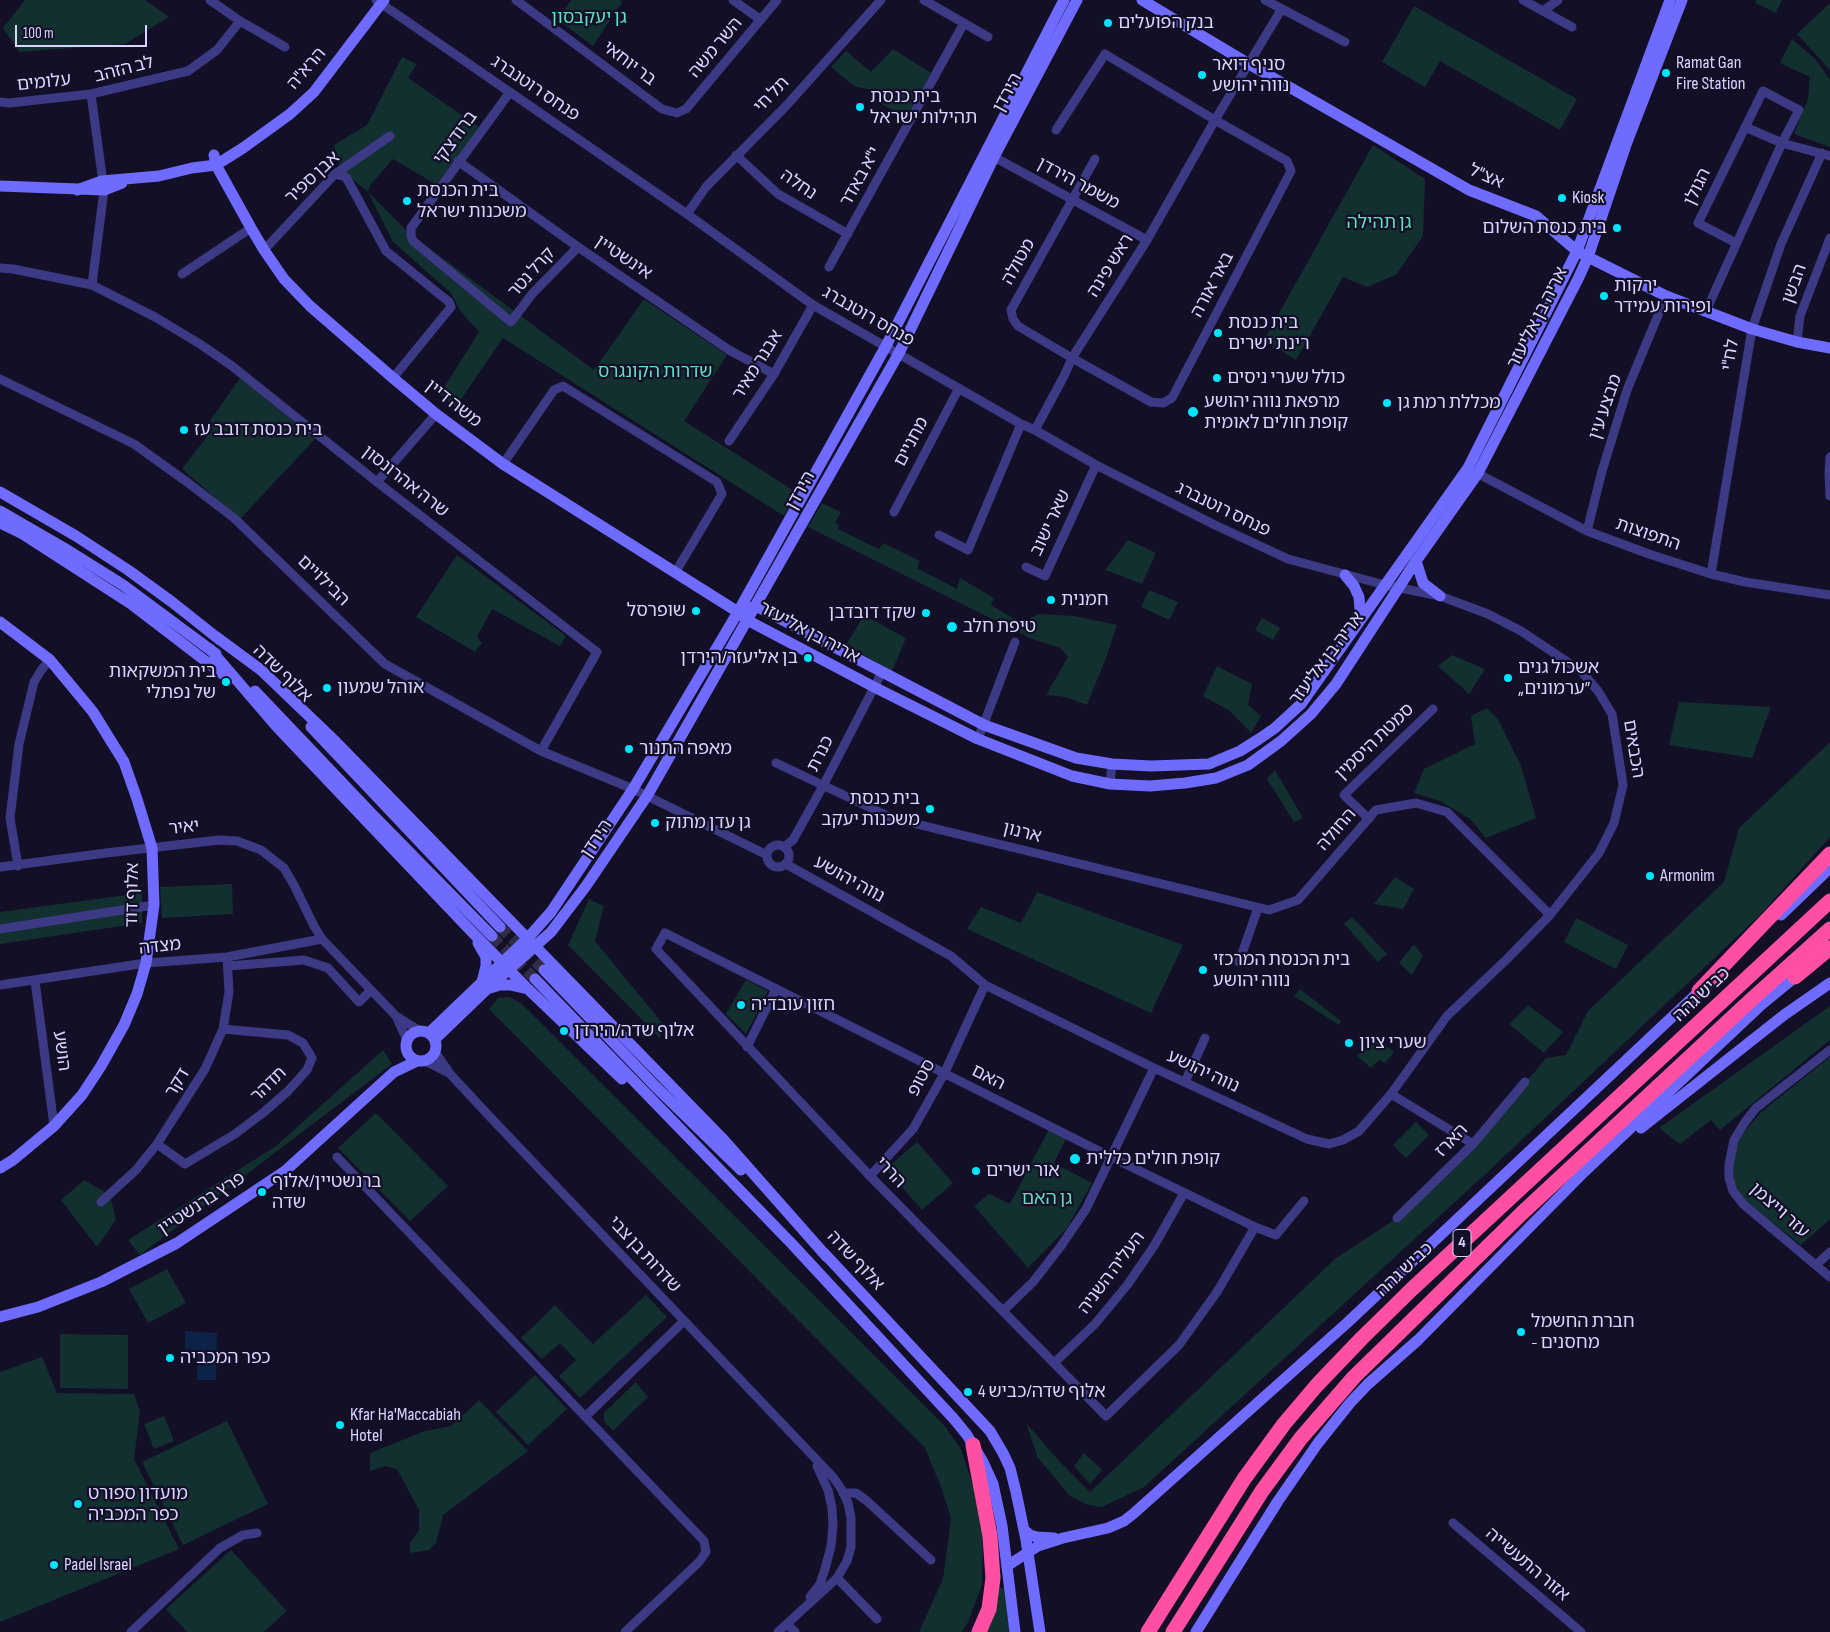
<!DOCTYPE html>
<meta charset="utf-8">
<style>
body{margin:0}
#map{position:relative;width:1830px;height:1632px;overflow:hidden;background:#130f26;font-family:"Sofia Sans Condensed",sans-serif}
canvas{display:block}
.scale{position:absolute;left:15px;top:25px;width:132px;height:22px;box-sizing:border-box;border:2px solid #d9d4ff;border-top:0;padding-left:6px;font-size:15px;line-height:18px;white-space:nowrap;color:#d9d4ff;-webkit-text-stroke:4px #130f26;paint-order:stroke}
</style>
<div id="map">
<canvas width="1830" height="1632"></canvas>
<div class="scale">100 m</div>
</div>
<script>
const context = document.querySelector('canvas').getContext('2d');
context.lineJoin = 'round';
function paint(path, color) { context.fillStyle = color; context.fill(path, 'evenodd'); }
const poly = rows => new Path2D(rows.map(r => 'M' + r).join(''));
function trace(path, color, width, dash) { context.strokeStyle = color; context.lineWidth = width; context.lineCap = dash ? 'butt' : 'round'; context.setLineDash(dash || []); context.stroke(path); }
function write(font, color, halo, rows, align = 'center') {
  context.font = font + ' "Sofia Sans Condensed","Noto Sans Hebrew",sans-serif'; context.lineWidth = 4.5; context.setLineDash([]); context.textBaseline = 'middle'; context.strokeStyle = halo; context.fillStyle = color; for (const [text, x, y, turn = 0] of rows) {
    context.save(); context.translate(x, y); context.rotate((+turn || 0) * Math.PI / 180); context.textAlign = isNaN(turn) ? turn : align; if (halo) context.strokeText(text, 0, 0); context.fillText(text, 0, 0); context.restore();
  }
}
paint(poly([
 [25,0,145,0,169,17,125,44,19,52,3,28],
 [571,0,620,0,622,2,593,46,558,20],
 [1756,0,1782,0,1776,13,1755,3],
 [1830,3,1830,70,1797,34],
 [1414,6,1577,99,1560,130,1440,61,1425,87,1382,62],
 [1792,39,1814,58,1830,79,1830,147,1794,134,1808,99,1810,77,1780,63],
 [893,49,931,73,907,117,879,103,875,91,854,86,831,67,846,51,871,72],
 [402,57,417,64,408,78,479,127,437,185,393,159,371,184,368,192,411,235,594,370,644,299,727,355,684,421,796,492,784,516,503,338,455,408,440,394,479,332,462,313,450,292,393,242,368,192,341,170,334,145,367,125],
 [1373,145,1425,179,1423,236,1396,275,1367,287,1343,277,1296,360,1264,340],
 [240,378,315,439,240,519,182,469,212,430,207,425],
 [822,503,841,512,835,523,839,525,838,529,879,549,883,543,920,561,917,568,957,589,960,578,994,598,991,605,1021,623,1039,614,1074,616,1117,625,1106,658,1087,705,1066,697,1046,695,1068,657,1060,648,1030,638,808,527],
 [1128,540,1156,553,1142,584,1105,570],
 [457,555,566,636,560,646,492,609,477,637,482,643,475,652,416,617],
 [1149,590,1178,602,1169,620,1141,607],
 [864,615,906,638,892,671,846,645],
 [1262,618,1280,628,1273,640,1255,630],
 [1452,655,1485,669,1469,694,1438,666],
 [1217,666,1252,684,1248,705,1261,716,1251,733,1230,711,1203,696],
 [1679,702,1771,707,1752,758,1669,745],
 [1487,708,1498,719,1521,766,1536,818,1486,838,1470,819,1440,801,1414,793,1424,769,1475,744,1471,716],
 [1830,742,1830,837,1761,914,1492,1168,1144,1487,1102,1507,1088,1505,1070,1496,1038,1458,1026,1423,1059,1461,1090,1492,1335,1259,1397,1218,1518,1092,1546,1058,1566,1055,1588,1011,1724,882,1739,828],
 [1275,770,1303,818,1294,822,1267,779],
 [1395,877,1414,889,1403,909,1374,904],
 [232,884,233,914,162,918,160,887],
 [1037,892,1183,945,1151,1013,967,929,981,907,1021,923],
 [142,893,142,923,0,944,0,912],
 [589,899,604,906,595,941,663,1024,660,1038,568,945],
 [1352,917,1387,954,1378,962,1344,924],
 [1576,918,1628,945,1616,969,1564,942],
 [1414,944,1423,956,1412,975,1399,963],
 [746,980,768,991,746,1034,726,1014],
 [1300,989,1341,1021,1339,1025,1294,996],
 [509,997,521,1003,536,1018,944,1425,961,1449,973,1486,983,1533,982,1585,968,1622,962,1632,919,1632,943,1579,951,1518,941,1487,925,1448,489,1009,498,998],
 [1528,1005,1563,1032,1544,1053,1509,1024],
 [1830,1006,1830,1040,1720,1130,1711,1120,1680,1144,1659,1128],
 [1378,1039,1394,1052,1385,1063,1379,1060,1371,1068,1357,1056,1365,1046],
 [383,1050,392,1064,140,1255,128,1240,276,1146],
 [1830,1057,1830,1219,1801,1245,1742,1198,1734,1183,1732,1164,1736,1142,1761,1112],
 [376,1113,448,1186,410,1221,338,1148],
 [1416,1122,1429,1135,1406,1158,1393,1145],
 [1049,1129,1066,1139,1054,1163,1092,1183,1067,1228,1028,1268,974,1206,989,1194,1010,1204],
 [917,1142,953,1183,922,1210,886,1169],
 [84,1180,110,1195,116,1220,97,1247,61,1200],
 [167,1269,186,1303,148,1323,129,1289],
 [646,1295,667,1317,580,1398,559,1376,576,1360,560,1343,542,1359,521,1338,555,1305,593,1344],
 [60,1334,128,1335,128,1389,60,1388],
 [42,1357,57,1393,134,1394,140,1411,134,1459,179,1549,0,1622,0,1372],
 [535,1375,567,1409,528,1445,496,1412],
 [636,1382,648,1397,613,1431,604,1421,604,1413],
 [479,1400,528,1451,443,1515,436,1543,429,1550,410,1553,410,1543,419,1530,419,1510,397,1469,385,1466,370,1471,370,1453,425,1431,451,1426],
 [164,1416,174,1441,154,1449,144,1424],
 [227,1421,268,1504,183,1545,142,1462],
 [1084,1453,1102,1470,1090,1484,1074,1466],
 [231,1550,287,1611,264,1632,187,1632,166,1609],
 [997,1586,1004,1588,1010,1632,983,1632]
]), '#12302f');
paint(poly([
 [185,1331,217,1333,216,1380,197,1380,197,1351,185,1349]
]), '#0c2248');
trace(poly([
 [500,927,544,970],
 [492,936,535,979]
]), '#312d47', 11, [11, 5.5]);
trace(poly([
 [210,0,240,21,285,47],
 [376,0,687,214,813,305,1021,424,1035,430,1096,465,1215,525,1288,559,1385,585,1440,596,1488,614,1521,631,1581,671,1598,691,1612,714,1623,785,1614,823,1599,853,1550,915,1507,959,1447,1016,1391,1094,1359,1131,1343,1140,1329,1144,1307,1139,1154,1068,985,985,951,956,786,864],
 [516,0,662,109,677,113,686,109,777,0],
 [733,0,761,20],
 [924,0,988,37],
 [1265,0,1345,42],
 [1523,0,1572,27],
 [1543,11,1558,0],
 [510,92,411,228,411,235,413,241,511,322,532,294,578,247],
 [91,94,104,190,92,285],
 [0,102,9,103,91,94,188,71,217,50,240,21],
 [1745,127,1782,143,1830,156],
 [1056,130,1105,54,1215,120,1287,161,1291,171,1172,398,1163,403,1151,402,1072,358,1018,326,1013,319,1011,310,1095,159],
 [736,155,778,194,848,234],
 [994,157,1147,240],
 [458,161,578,247,729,350,774,374],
 [335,174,346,177,386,251,449,302,451,307,393,378],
 [687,214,706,187,786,106,881,0],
 [264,250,335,174,390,136],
 [829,267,964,23],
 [0,268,13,269,92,285,155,317,200,344,232,366,377,482,597,652,541,751],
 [182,274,251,228],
 [1706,311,1782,143,1799,110,1763,91,1698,223,1736,243],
 [1797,342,1800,316,1830,238],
 [0,379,134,444,187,482,234,518,385,664,541,751,633,789,767,855],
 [1035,430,1064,376,1072,358,1147,240,1215,120,1281,10],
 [729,441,774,374,813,305],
 [1830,457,1829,473,1830,496],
 [503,464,554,390,563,386,717,482,722,494,675,573],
 [1473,471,1587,531,1649,554,1711,574,1745,582,1830,595],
 [377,482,436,414],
 [894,512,959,388],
 [1587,531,1602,471,1627,390,1666,296],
 [939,535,968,550,1021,424],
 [1026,567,1045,576,1096,465],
 [1711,574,1752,329,1781,244,1822,153],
 [978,739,1015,642],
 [776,763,892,818,1269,910,1298,900,1376,810,1416,803,1447,812,1550,915],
 [1110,784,1112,764],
 [1369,819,1344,795,1433,709],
 '767 856a11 11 0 1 1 22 0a11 11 0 1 1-22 0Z',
 [784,847,793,840,823,786,882,672],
 [18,866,10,818,19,744,34,682,42,669,50,660],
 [0,867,106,853,219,840,237,841,261,850,284,868,294,885,314,926,322,939,396,1016,420,1031],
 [0,929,154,905],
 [1239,962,1258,908],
 [228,966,304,960,328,968,359,1002,371,990],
 [35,981,54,1126],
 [0,985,146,963,227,957,322,939],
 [396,1016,407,1040],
 [747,1047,776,989],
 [1830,1050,1756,1108,1745,1122,1734,1140,1729,1165,1729,1178,1733,1191,1743,1204,1830,1277],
 [435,1052,451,1075,492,1119,833,1477,842,1490,848,1503,851,1518,851,1547,847,1561,837,1578,778,1632],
 [425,1061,449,1073],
 [1185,1082,1205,1038],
 [1391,1094,1473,1144],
 [157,1144,185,1164,235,1134,264,1112,288,1091,307,1070,312,1058,303,1043,288,1035,223,1029],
 [337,1157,704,1541,706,1552,699,1562,625,1632],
 [870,1176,913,1129,944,1074,985,985],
 [101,1202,136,1170,157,1144,205,1069,223,1029,229,992,227,957],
 [1397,1218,1473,1144,1525,1082],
 [1255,1227,1217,1292,1179,1345,1106,1416,870,1176,656,949,665,933,1111,1157,1255,1227,1276,1235,1304,1201],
 [1816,1265,1830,1252],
 [1003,1311,1033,1282,1061,1246,1086,1209,1154,1068],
 [1054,1363,1095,1324,1128,1284,1154,1246,1184,1193],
 [586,1416,684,1321],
 [843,1493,856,1493,867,1501,931,1560],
 [1453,1523,1581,1632],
 [837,1578,877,1619],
 [810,1597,820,1584,825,1569,831,1546,833,1526,832,1508,828,1490,817,1466],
 [787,1624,795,1632],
 [131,1632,220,1548,243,1535,257,1533]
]), '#3d3a85', 9);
trace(poly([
 [1142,0,1249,64,1469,190,1536,216,1577,251,1588,257,1666,296,1752,329,1797,342,1830,348],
 [214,155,216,165,251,228,264,250,284,279,310,306,393,378,436,414,503,464,738,612,747,620,874,687,978,739,1072,776,1110,784,1150,786,1185,783,1216,778,1248,765,1281,741,1311,714,1336,684,1416,561,1478,473,1578,279,1588,257,1627,142,1682,0],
 [0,186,104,190,122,183],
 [77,190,102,181,159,176,192,168,216,165,243,148,290,114,314,92,384,0],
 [0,492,76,536,128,570,172,602,220,640],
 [0,511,64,548,123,585,216,654],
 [0,523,21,533,131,604,229,679],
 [1416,561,1423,583,1440,596],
 [1345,575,1354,586,1359,597,1360,610,1356,623],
 [738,612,756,606,984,725,1076,758,1112,764,1151,766,1209,764,1240,751,1259,739,1275,728,1301,704,1468,468,1577,251,1670,0],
 [0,622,50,660,93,712,124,762,137,799,152,848,154,905,146,963,137,994,124,1025,101,1066,82,1095,54,1126,13,1160,0,1168],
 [215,636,261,670,336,742,722,1138,827,1257],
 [210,649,277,727,471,931,528,989,622,1079],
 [255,691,372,814,492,936],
 [311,727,500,927],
 [1781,915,1830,868],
 [478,943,486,957,486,966,482,982],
 [544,970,655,1086,741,1170],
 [535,979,792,1244,954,1419,967,1435,983,1462,993,1484,1002,1526,1015,1632],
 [490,988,500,985,510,985,528,989],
 '406 1046a15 15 0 1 1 30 0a15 15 0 1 1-30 0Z',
 [429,1033,528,938,551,912,633,789,738,612,886,346,1064,0],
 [435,1039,486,990,551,932,586,886,647,796,899,353,994,157,1077,0],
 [1641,1128,1784,1015,1830,983],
 [823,1252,990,1431,1003,1453,1010,1468,1016,1492,1026,1540,1040,1632],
 [0,1317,38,1307,101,1282,177,1243,285,1171,394,1072,417,1061],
 [1024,1530,1030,1535,1037,1537,1054,1538],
 [1007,1566,1038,1546,1063,1538,1108,1528,1124,1521,1133,1514,1347,1323,1705,986],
 [1196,1632,1278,1501,1318,1443,1350,1403,1368,1384,1418,1340,1584,1172,1761,1005,1795,977]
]), '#6f6bff', 11);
trace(poly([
 [1795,977,1830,948],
 [1699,991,1830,854],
 [973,1445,990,1536,993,1578,989,1609,979,1632],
 [1148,1632,1244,1479,1284,1424,1317,1385,1362,1338,1412,1289,1830,901],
 [1173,1632,1262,1491,1301,1438,1354,1377,1521,1214,1751,1000,1830,929]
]), '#ff4fa3', 15);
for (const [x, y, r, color] of [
 [1108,23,5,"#00e5ff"],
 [1666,73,5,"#00e5ff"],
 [1202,75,5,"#00e5ff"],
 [860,107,5,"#00e5ff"],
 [1562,198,5,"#00e5ff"],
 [407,201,5,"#00e5ff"],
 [1617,228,5,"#00e5ff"],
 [1604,296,5,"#00e5ff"],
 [1218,333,5,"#00e5ff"],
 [1217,378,5,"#00e5ff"],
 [1387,403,5,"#00e5ff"],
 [1193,412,6,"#00e5ff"],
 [184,430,5,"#00e5ff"],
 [1051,600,5,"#00e5ff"],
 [696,611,5,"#00e5ff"],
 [926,613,5,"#00e5ff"],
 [952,627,6,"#00e5ff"],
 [808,658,5,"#00e5ff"],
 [1508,678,5,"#00e5ff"],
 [226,682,5,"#00e5ff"],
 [327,688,5,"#00e5ff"],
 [629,749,5,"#00e5ff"],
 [930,809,5,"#00e5ff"],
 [655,823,5,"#00e5ff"],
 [1650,876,5,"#00e5ff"],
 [1203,970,5,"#00e5ff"],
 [741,1005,5,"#00e5ff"],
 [564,1031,5,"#00e5ff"],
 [1349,1043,5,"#00e5ff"],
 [1075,1159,6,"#00e5ff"],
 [976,1171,5,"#00e5ff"],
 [262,1192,5,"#00e5ff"],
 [1521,1332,5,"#00e5ff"],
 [170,1358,5,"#00e5ff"],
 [968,1392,5,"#00e5ff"],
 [340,1425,5,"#00e5ff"],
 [78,1504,5,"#00e5ff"],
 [54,1565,5,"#00e5ff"]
]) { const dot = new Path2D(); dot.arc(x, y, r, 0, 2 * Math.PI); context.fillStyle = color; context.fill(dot); trace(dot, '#130f26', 2); }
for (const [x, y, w] of [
 [1462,1243,18]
]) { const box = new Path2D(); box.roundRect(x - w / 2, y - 13.5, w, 27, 4); context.fillStyle = '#130f26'; context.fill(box); trace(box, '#d9d4ff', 1); }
write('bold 16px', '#d9d4ff', null, [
 ["4",1462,1243]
]);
write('18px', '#5fe0c0', '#130f26', [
 ["גן יעקבסון",589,18],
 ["גן תהילה",1379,223],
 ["שדרות הקונגרס",655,372],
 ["גן האם",1047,1199]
]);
write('18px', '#d9d4ff', '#130f26', [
 ["בנק הפועלים",1118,23],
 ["Ramat Gan",1676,63],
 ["Fire Station",1676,84],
 ["סניף דואר",1212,65],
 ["נווה יהושע",1212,86],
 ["בית כנסת",870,97],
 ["תהילות ישראל",870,118],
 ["בית הכנסת",417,191],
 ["משכנות ישראל",417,212],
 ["Kiosk",1572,198],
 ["בית כנסת השלום",1607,228,"right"],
 ["ירקות",1614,286],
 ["ופירות עמידר",1614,307],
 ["בית כנסת",1228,323],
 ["רינת ישרים",1228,344],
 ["כולל שערי ניסים",1227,378],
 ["מרפאת נווה יהושע",1204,402],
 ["קופת חולים לאומית",1204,423],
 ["מכללת רמת גן",1397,403],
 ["בית כנסת דובב עז",194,430],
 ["חמנית",1061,600],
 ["שופרסל",686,611,"right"],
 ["שקד דובדבן",916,613,"right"],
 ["טיפת חלב",963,627],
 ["בן אליעזר/הירדן",798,658,"right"],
 ["אשכול גנים",1518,668],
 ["„ערמונים”",1518,689],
 ["בית המשקאות",216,672,"right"],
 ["של נפתלי",216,693,"right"],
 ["אוהל שמעון",337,688],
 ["מאפה התנור",639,749],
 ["בית כנסת",920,799,"right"],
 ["משכנות יעקב",920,820,"right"],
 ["גן עדן מתוק",665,823],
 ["Armonim",1660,876],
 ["בית הכנסת המרכזי",1213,960],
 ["נווה יהושע",1213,981],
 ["חזון עובדיה",751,1005],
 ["אלוף שדה/הירדן",574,1031],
 ["שערי ציון",1359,1043],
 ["קופת חולים כללית",1086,1159],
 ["אור ישרים",986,1171],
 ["ברנשטיין/אלוף",272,1182],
 ["שדה",272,1203],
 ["חברת החשמל",1531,1322],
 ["- מחסנים",1531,1343],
 ["כפר המכביה",180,1358],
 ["אלוף שדה/כביש 4",978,1392],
 ["Kfar Ha'Maccabiah",350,1415],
 ["Hotel",350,1436],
 ["מועדון ספורט",88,1494],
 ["כפר המכביה",88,1515],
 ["Padel Israel",64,1565]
], 'left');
write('18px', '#d9d4ff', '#130f26', [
 ["השר משה",716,48,-50],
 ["בר יוחאי",629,64,37],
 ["הרא\"ה",307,69,-49],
 ["לב הזהב",124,70,-14],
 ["עלומים",44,83,-6],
 ["פנחס רוטנברג",535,89,34],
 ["הירדן",1008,93,-62],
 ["תל חי",772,95,-46],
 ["ברודצקי",456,138,-54],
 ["י\"א באדר",861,177,-61],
 ["אצ\"ל",1486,177,24],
 ["אבן ספיר",313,178,-43],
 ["משמר הירדן",1078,184,28],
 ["נחלה",798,185,34],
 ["הגולן",1698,187,-64],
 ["אינשטיין",623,258,34],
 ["מטולה",1019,262,-61],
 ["ראש פינה",1111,266,-58],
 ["קרל נטר",532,273,-48],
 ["הבשן",1795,284,-70],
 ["באר אורה",1213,285,-62],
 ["פנחס רוטנברג",868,317,30],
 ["אריה בן אליעזר",1538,318,-63],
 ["לח\"י",1731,355,-80],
 ["אבנר מאיר",758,365,-58],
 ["משה דיין",453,404,38],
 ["מבצע עין",1606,407,-71],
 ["מחניים",912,442,-62],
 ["שרה אהרונסון",405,482,38],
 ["הירדן",801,491,-61],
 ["פנחס רוטנברג",1223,510,26],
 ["שאר ישוב",1051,523,-65],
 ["התפוצות",1648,535,19],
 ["הבילויים",323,581,44],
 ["אריה בן אליעזר",809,633,28],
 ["אריה בן אליעזר",1327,659,-53],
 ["אלוף שדה",282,674,44],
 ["סמטת היסמין",1375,742,-44],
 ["הכבאים",1633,749,81],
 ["כנרת",821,754,-63],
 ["יאיר",184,828,-6],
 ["החולה",1337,830,-49],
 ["ארנון",1022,833,14],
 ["הירדן",597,839,-56],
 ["נווה יהושע",849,880,29],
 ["אלוף דוד",133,895,-89],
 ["מצדה",160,947,-6],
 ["כביש גהה",1702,995,-43],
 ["הושע",61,1051,83],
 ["נווה יהושע",1203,1072,25],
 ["סטופ",922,1078,-62],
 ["האם",988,1078,27],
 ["דקר",178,1083,-59],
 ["תדהר",269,1085,-44],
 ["הארז",1452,1141,-46],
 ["הררי",890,1173,46],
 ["פרץ ברנשטיין",202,1204,-33],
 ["עזר וייצמן",1779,1211,42],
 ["שדרות בן צבי",644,1255,47],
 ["אלוף שדה",855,1261,47],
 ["כביש גהה",1405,1270,-43],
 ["העליה השניה",1112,1273,-53],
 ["אזור התעשייה",1527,1565,40]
]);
</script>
